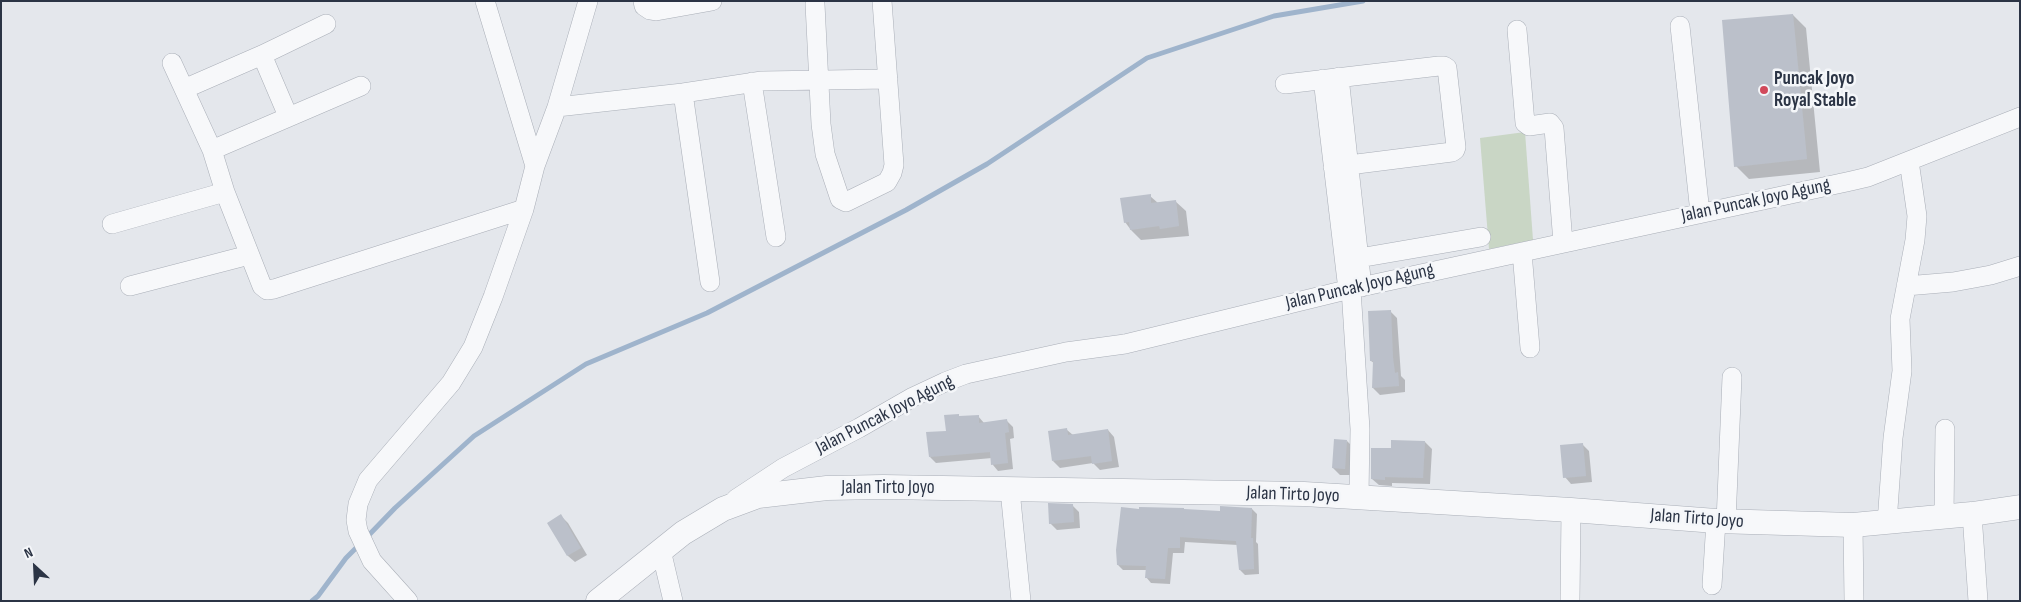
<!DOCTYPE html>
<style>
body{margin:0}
#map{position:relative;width:2021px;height:602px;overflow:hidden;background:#e4e7ec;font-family:"Sofia Sans Condensed",sans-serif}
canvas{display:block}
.frame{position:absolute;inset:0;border:2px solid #2b3445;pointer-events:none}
.north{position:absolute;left:10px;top:542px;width:50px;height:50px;-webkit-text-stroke:4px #f4f6f9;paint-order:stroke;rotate:335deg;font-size:14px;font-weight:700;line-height:20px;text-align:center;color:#2b3445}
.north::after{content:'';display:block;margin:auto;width:18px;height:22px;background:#2b3445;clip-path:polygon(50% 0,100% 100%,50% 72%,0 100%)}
</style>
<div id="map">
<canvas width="2021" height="602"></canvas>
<div class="frame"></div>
<div class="north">N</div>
</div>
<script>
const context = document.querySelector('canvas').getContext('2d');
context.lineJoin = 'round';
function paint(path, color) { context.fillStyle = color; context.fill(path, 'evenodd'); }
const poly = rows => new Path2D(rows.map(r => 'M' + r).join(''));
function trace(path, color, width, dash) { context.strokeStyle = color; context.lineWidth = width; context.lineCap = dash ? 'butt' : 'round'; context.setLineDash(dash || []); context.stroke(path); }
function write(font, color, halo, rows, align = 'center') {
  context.font = font + ' "Sofia Sans Condensed",sans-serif'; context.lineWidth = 5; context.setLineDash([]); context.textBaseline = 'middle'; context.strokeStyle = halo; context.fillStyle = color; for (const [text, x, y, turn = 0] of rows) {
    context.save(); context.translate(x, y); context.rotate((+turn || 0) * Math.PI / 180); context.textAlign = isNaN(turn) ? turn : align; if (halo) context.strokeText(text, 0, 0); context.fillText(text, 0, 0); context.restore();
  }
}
paint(poly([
 [1525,132,1533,240,1489,249,1480,138]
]), '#c9d6c5');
paint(poly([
 [1793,15,1806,28,1820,172,1749,179,1736,166],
 [1150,196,1158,203,1175,201,1186,211,1189,236,1141,240,1131,230,1125,222],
 [1390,311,1397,318,1401,376,1405,380,1405,392,1380,395,1373,388,1374,363,1371,361],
 [958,415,961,418,978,416,984,423,1007,421,1013,427,1014,438,1010,439,1013,469,998,471,993,465,992,458,936,463,930,457],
 [1067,430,1073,435,1108,430,1114,437,1119,467,1100,470,1093,463,1060,468,1053,461],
 [1347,441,1354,448,1351,475,1340,475,1333,468],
 [1425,442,1432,449,1430,484,1392,483,1392,486,1379,485,1372,479,1392,449],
 [1582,444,1589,451,1592,482,1571,484,1565,477],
 [1072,505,1079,512,1080,528,1057,530,1050,523],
 [1252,509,1257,514,1256,542,1258,544,1259,574,1245,575,1240,570,1238,545,1185,542,1184,553,1173,553,1170,584,1151,583,1146,577,1147,570,1123,570,1118,565,1140,510,1221,512],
 [561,516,568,523,587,555,575,562,568,556,548,523]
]), '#0003');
trace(poly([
 [366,538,395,508,474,436,586,364,707,313,906,210,987,164,1147,58,1274,16,1363,1],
 [312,601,318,596,346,558,360,544]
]), '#9fb4cc', 5);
paint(poly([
 [1793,14,1807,159,1734,167,1722,20],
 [1151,194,1151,203,1176,200,1179,226,1160,229,1159,226,1130,230,1129,222,1124,223,1120,198],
 [1391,310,1393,358,1395,373,1398,372,1399,386,1372,388,1373,361,1370,361,1368,311],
 [959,414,959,416,979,415,979,423,1007,419,1009,432,1005,433,1008,463,991,465,990,452,929,457,926,432,946,431,944,415],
 [1067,428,1068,435,1108,429,1112,461,1092,464,1091,456,1052,461,1048,431],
 [1334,439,1347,440,1345,469,1332,468],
 [1391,440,1425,441,1423,478,1385,477,1385,480,1371,479,1371,448,1391,448],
 [1583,443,1586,476,1563,478,1560,445],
 [1048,503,1073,504,1074,522,1049,524],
 [1220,506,1252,508,1251,538,1253,538,1254,569,1239,570,1236,541,1180,537,1180,548,1168,548,1165,579,1145,578,1146,566,1117,565,1116,550,1121,507,1139,509,1139,507,1184,508,1184,509,1220,511],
 [561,514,581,548,567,556,547,523]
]), '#bbc0ca');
const minor = poly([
 [485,1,535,166],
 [643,1,644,6,650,10,656,11,712,1],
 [815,4,821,124,825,154,840,199,846,202,887,182,892,173,894,165,882,1],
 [1680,26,1700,213],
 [1517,30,1525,123,1529,126,1550,123,1554,128,1563,243],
 [262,55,288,116],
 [172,63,212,150,225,192,262,286,267,290,274,289,524,209],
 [1339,77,1362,287],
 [1323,79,1348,290],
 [752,82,776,237],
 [1285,84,1439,66,1444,66,1447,68,1456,147,1455,150,1452,152,1333,167],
 [184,89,262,55,326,24],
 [683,93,710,282],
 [557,107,683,93,762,81,888,79],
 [212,150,361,86],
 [112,224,225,192],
 [1522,252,1530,348],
 [1359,258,1481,237],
 [130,286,249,255],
 [1906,286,1953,282,1991,275,2020,266],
 [1351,289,1360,429,1359,497],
 [1010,490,1021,601],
 [736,499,783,468,859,428,913,397,945,382,966,374,1066,352,1125,344,1342,291,1851,181,1868,177,2020,117],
 [1972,514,1978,601],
 [1944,517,1945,429],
 [1726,522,1732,377],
 [1887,523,1893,438,1902,371,1900,319,1915,240,1917,216,1909,161],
 [1853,525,1854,601],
 [661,550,673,601],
 [1712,585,1716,521],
 [408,601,372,561,358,531,356,520,358,504,368,480,451,383,473,347,493,297,524,209,535,166,557,107,588,1],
 [1570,601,1571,510]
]);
const tertiary = poly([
 [598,601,683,533,723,509,758,496,827,488,883,487,1304,494,1571,510,1716,521,1853,525,1972,514,2020,507]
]);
trace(minor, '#a9aeb7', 20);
trace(tertiary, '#a9aeb7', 25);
trace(minor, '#f7f8fa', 19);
trace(tertiary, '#f7f8fa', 24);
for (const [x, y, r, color] of [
 [1764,90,5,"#d1495b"]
]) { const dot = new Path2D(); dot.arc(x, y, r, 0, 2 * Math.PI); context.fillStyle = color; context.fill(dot); trace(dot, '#f4f6f9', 2); }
write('bold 19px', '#2b3445', '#f4f6f9', [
 ["Puncak Joyo",1774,79],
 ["Royal Stable",1774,101]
], 'left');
write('19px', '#2b3445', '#f4f6f9', [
 ["Jalan Puncak Joyo Agung",1756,201,-12],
 ["Jalan Puncak Joyo Agung",1360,287,-13],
 ["Jalan Puncak Joyo Agung",885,415,-27],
 ["Jalan Tirto Joyo",888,488],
 ["Jalan Tirto Joyo",1293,495,2],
 ["Jalan Tirto Joyo",1697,519,4]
]);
</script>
